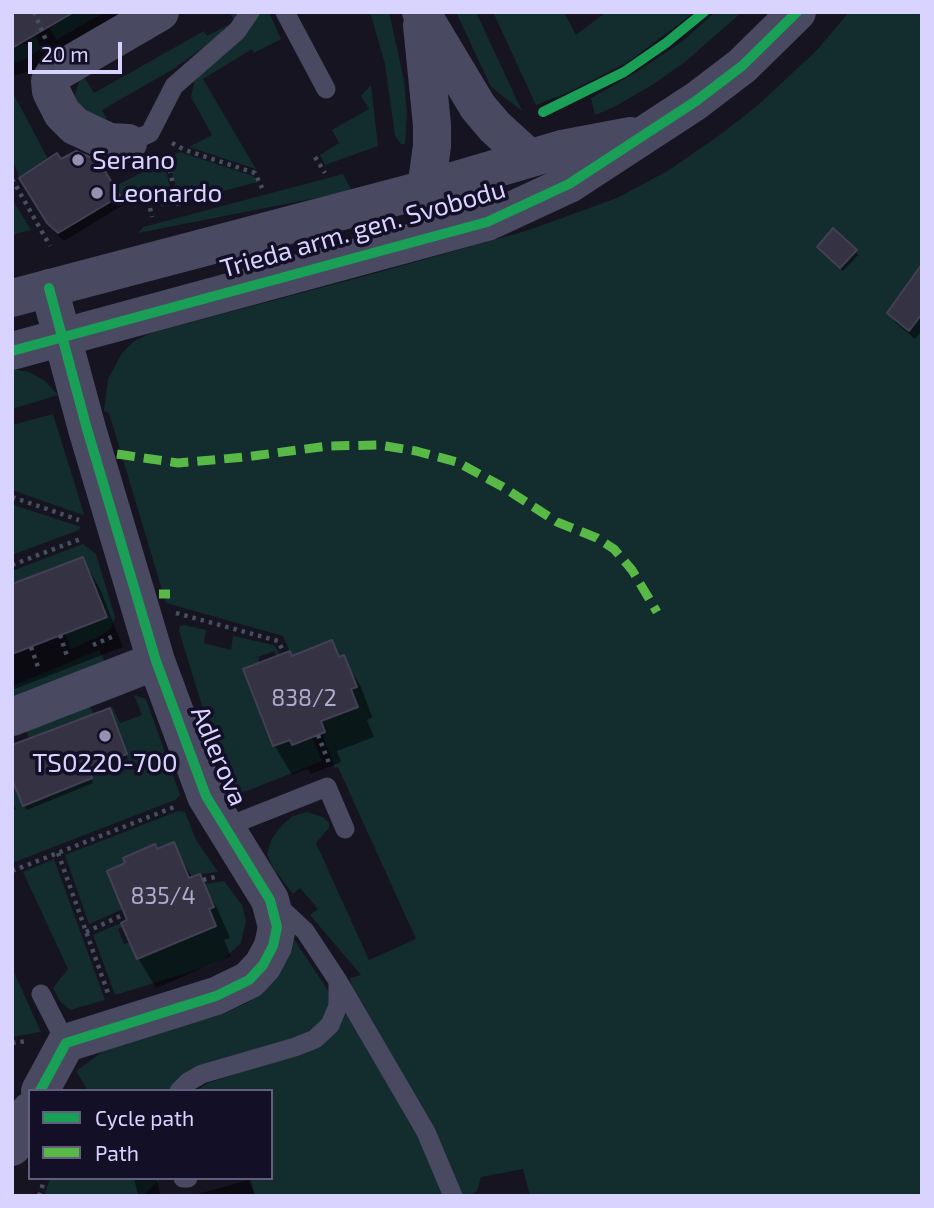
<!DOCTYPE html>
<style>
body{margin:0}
#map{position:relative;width:934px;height:1208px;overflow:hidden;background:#161421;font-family:"Exo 2",sans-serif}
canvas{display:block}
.frame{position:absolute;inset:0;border:14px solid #d9d4ff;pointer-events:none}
.legend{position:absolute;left:28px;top:1089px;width:245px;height:91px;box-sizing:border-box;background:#130f26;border:2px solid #625e7d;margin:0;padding:9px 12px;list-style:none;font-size:21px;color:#d9d4ff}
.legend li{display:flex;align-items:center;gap:14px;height:35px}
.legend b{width:35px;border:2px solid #625e7d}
.scale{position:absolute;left:28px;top:42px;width:94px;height:32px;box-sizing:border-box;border:4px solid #d9d4ff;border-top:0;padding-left:9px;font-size:21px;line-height:24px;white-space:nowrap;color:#d9d4ff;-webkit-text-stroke:5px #130f26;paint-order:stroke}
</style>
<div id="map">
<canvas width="934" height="1208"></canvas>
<div class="frame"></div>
<ul class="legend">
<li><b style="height:9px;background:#1a9f57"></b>Cycle path</li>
<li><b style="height:9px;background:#58b947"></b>Path</li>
</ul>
<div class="scale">20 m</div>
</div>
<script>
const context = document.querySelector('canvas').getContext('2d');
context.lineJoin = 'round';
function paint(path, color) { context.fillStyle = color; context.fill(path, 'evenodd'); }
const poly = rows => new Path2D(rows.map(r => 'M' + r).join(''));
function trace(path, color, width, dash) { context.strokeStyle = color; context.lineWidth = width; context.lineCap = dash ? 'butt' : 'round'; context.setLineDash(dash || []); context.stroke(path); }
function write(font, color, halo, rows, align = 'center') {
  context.font = font + ' "Exo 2",sans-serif'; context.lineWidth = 7; context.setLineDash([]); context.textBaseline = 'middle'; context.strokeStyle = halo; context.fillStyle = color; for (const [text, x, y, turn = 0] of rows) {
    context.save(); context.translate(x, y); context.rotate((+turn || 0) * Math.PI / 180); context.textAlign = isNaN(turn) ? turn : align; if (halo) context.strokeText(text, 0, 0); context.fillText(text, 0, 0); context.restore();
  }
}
paint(poly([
 [21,12,27,12,41,49,23,60,12,64,12,47,29,43],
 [43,12,49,12,56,23,74,12,105,12,56,40],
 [230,12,242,12,236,21,219,36,175,68,102,110,113,130,96,131,82,120,73,100,82,73,94,93,204,31,207,36,234,22],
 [259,12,269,12,281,39,254,53,252,49,203,79,256,169,189,147,212,135,191,97,195,78],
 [370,12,389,12,404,80,407,115,405,144,401,144,395,136,385,64],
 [456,12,476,12,522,111,491,87],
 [493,12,564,12,576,35,606,12,695,12,628,62,569,92,536,105],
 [715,12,742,12,685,62,652,85,614,107,595,115,591,98,635,73,683,41],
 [849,12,922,12,922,1196,530,1196,523,1169,481,1177,477,1191,468,1196,461,1196,354,997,350,978,361,975,310,915,318,909,300,888,293,894,273,868,267,854,272,838,283,824,293,816,307,812,323,817,329,823,329,828,316,843,369,960,416,939,338,767,335,768,322,733,325,732,321,721,358,707,351,689,356,687,344,656,339,657,332,640,292,656,283,636,166,603,109,413,104,411,108,379,122,353,134,341,151,333,369,275,529,230,617,198,669,170,721,134,757,106,817,50],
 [371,85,378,146,325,165,320,155,339,143,332,130,369,109,361,96],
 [12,91,48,159,19,177,12,157],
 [180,152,253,176,258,182,180,202,168,158],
 [163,161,175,204,161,207,160,204,171,201,168,188,122,200,114,187],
 [343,174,352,191,138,233,143,227],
 [12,199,31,230,12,235],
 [12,369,29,372,44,380,58,395,12,409],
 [53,414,84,514,83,515,12,490,12,425],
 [12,503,17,506,81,527,79,530,12,555],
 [83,544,96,554,115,617,111,628,101,636,71,649,65,633,107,617,83,557,12,584,12,571],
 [184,625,206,630,204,643,231,650,233,636,274,645,280,655,276,656,274,651,258,657,260,663,243,669,273,746,290,740,292,745,312,737,322,761,252,789,243,792,237,790,223,764,208,725,179,631,180,626],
 [99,650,105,662,12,699,12,686],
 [134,695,146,699,180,795,175,800,12,863,12,811,16,809,12,801,12,779,23,806,91,778,69,722,29,738,24,727,88,703,94,714,84,718,102,763,127,754,110,708,112,706,120,723,142,715],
 [178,811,185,812,196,840,218,872,200,874,189,878,174,842,157,849,154,844,123,857,125,863,107,871,123,909,89,924,65,855],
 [54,859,105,1000,70,1010,60,1001,53,988,68,969,23,872],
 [224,881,242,905,246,921,241,943,225,958,209,966,115,995,93,935,121,923,123,927,118,929,124,944,129,942,137,959,213,908,204,884],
 [292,936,331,995,328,1018,314,1031,172,1087,170,1091,88,1091,76,1071,113,1044,218,1016,249,1002,270,984],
 [12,968,27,1001,41,1032,12,1037],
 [345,1010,414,1125,445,1196,255,1196,250,1178,271,1178,271,1091,196,1091,208,1083,291,1056],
 [50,1178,161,1178,143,1196,44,1196]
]), '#132c2d');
paint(poly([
 [12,12,131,12,42,68,12,76],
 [97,163,123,205,64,241,54,232,21,178],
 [819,247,856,251,858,255,843,271],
 [922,281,922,330,915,339,895,322,889,313],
 [83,559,100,589,123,647,12,690,12,587],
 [331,642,341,659,343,657,361,687,372,717,367,720,374,737,337,751,341,762,311,774,308,769,292,775,275,746,245,670,292,658],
 [111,714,128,759,89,773,93,783,27,810,24,805],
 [173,844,193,879,199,876,216,906,230,938,224,940,231,956,156,988,138,958,130,921,157,851],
 [134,1178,156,1178,161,1196,138,1196],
 [249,1180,255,1196,190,1196]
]), '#0007');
const building = poly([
 [12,12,74,12,12,48,12,12],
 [76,151,99,161,120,196,58,233,47,223,19,178,57,153,61,159,76,151],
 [833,228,857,250,840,268,817,247,833,228],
 [922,264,922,314,909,331,887,313,922,264],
 [83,557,107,617,12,654,12,584,83,557],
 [332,640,339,657,344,655,357,687,351,689,358,707,321,721,325,732,292,745,290,740,273,746,243,669,290,651,292,656,332,640],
 [110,708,127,754,88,769,92,778,23,806,12,779,12,745,110,708],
 [174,842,189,878,200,874,214,907,209,909,216,926,137,959,121,923,127,920,107,871,125,863,123,858,155,844,157,849,174,842]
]);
paint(building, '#343243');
trace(building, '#433f54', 2);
trace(poly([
 [34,12,46,40],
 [172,143,185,150,255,173,262,188],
 [165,153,180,210],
 [315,157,325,173],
 [12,179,50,246],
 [150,208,152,217],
 [12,497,79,520],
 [12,565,83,538],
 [176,613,278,641,284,653],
 [60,635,67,656],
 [93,645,114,636],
 [31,647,38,667],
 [318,735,329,763],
 [58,853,109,996],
 [12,871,174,807],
 [203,880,215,877],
 [86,932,125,914],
 [12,1043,27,1041],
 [39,1196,45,1178]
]), '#44505f', 4.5, [3.5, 5]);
trace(poly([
 [285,12,326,89],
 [128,143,150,133,174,86,237,31,250,12],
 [226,827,327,787,345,829],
 [277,905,305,931,338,981,426,1132,453,1196],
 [41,994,66,1043],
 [179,1091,188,1082,202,1074,295,1047,315,1039,330,1025,338,1006,338,982],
 [183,1178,188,1178]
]), '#4a4962', 19);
trace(poly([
 [421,12,478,107,495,127,529,158],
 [422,25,432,125,432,146,426,189],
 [128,143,109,142,75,126,62,113,51,91,50,81,55,73,160,12],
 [12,717,156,661],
 [40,1091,66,1043,216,996,249,980,263,965,273,946,277,927,270,900,206,796,156,661,87,429,49,288],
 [12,1147,30,1111]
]), '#4a4962', 38);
trace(poly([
 [12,298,426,189,562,149,631,136],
 [12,351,487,222,569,184,696,101,742,66,797,12]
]), '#4a4962', 38);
trace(poly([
 [117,454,178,463,245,457,328,446,379,445,416,451,457,462,503,487,557,522,597,538,614,549,632,570,657,612],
 [159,594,170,594]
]), '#58b947', 9, [18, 9]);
trace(poly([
 [543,112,624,72,666,43,704,12],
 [12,351,487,222,569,184,696,101,742,66,797,12],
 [40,1091,66,1043,216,996,249,980,263,965,273,946,277,927,270,900,206,796,156,661,87,429,49,288]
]), '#1a9f57', 10);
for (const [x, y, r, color] of [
 [78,160,7,"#9591b1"],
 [97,193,7,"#9591b1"],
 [105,736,7,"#9591b1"]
]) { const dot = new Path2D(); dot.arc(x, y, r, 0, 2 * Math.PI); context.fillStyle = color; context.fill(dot); trace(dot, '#130f26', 2.5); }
write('23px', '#b0acd0', null, [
 ["838/2",304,698],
 ["835/4",163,896]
]);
write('26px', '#d9d4ff', '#130f26', [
 ["Serano",92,160],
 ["Leonardo",111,193],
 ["TS0220-700",105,763,"center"]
], 'left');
write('26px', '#d9d4ff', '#130f26', [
 ["Trieda arm. gen. Svobodu",363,229,-16],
 ["Adlerova",219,756,67]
]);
</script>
